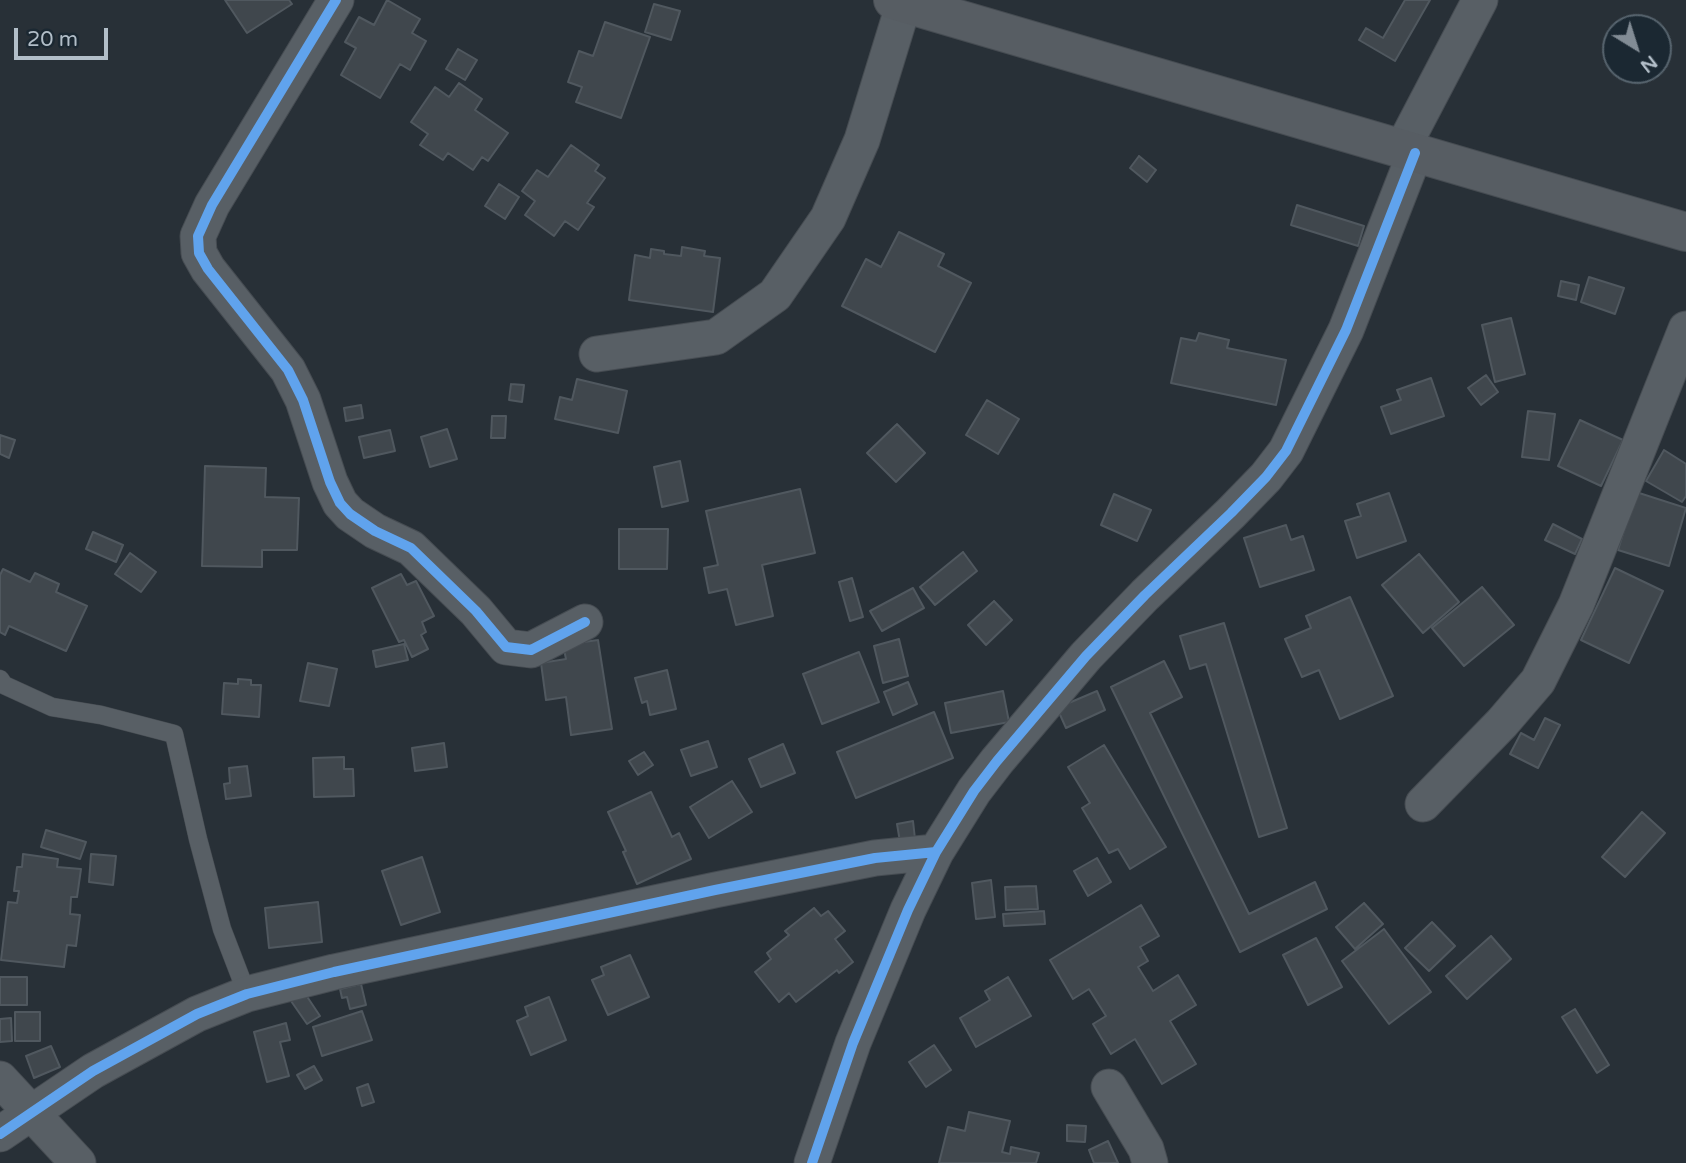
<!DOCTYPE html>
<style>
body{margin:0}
#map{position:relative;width:1686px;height:1163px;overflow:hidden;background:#283037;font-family:"Varela Round",sans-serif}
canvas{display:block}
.north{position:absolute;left:1602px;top:14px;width:70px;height:70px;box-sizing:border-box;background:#1b2832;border:2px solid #57646e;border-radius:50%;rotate:142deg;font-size:19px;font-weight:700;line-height:28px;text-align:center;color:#b2bec8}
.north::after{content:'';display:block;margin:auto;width:24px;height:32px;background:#828c95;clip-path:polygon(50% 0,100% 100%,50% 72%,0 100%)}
.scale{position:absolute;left:14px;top:28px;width:94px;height:32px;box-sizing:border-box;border:4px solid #b2bec8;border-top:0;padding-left:9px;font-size:21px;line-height:24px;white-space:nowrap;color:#b2bec8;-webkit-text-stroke:5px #1b2832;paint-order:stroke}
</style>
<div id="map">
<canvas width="1686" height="1163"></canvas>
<div class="north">N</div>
<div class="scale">20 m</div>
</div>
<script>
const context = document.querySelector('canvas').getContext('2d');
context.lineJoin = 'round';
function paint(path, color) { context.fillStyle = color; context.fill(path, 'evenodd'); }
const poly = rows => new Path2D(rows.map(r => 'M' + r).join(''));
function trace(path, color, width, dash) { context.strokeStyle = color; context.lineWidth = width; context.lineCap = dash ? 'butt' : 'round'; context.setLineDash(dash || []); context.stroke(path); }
const building = poly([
 [225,0,289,0,292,4,247,33,225,0],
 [387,0,420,19,412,33,426,41,410,70,400,64,380,98,341,75,356,48,345,42,359,17,374,25,387,0],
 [1405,0,1430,0,1395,61,1359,40,1366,28,1383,38,1405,0],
 [654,4,680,11,671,40,645,32,654,4],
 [605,22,650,37,621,118,576,102,582,87,568,82,579,51,593,56,605,22],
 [458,49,477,60,465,80,446,69,458,49],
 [459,83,482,99,475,110,508,133,488,161,482,157,473,170,448,153,443,160,420,145,428,134,411,122,435,87,449,97,459,83],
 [571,145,599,165,595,171,605,178,587,203,594,207,578,230,565,221,554,236,525,215,535,201,522,191,537,170,548,177,571,145],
 [1139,156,1156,170,1147,182,1130,168,1139,156],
 [499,184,519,197,505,219,485,206,499,184],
 [1297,205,1364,226,1358,246,1291,225,1297,205],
 [899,232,944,254,938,266,971,283,935,352,842,306,866,259,881,267,899,232],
 [682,247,705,251,704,256,720,258,713,312,629,300,635,255,650,258,651,249,664,251,664,254,681,256,682,247],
 [1589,277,1624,288,1615,314,1581,302,1589,277],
 [1561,281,1579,285,1576,300,1558,296,1561,281],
 [1511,318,1525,374,1495,382,1482,325,1511,318],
 [1199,333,1229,340,1227,348,1286,360,1276,405,1171,383,1181,338,1196,341,1199,333],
 [1486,375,1498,392,1481,405,1468,388,1486,375],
 [1431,378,1444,416,1391,434,1381,407,1401,400,1397,390,1431,378],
 [577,379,627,391,618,433,555,419,560,397,572,400,577,379],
 [511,384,524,385,522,402,509,400,511,384],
 [987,400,1019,419,998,454,966,435,987,400],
 [361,405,363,418,346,421,344,408,361,405],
 [1528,411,1555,414,1549,460,1522,457,1528,411],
 [492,416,506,416,505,438,491,438,492,416],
 [1580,420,1623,440,1601,486,1558,466,1580,420],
 [897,424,925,453,896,482,867,453,897,424],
 [447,429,457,459,430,467,421,437,447,429],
 [390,430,395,451,364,458,359,437,390,430],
 [0,435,15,440,9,458,0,454,0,435],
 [1664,450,1686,464,1686,496,1682,502,1646,481,1664,450],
 [680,461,688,501,662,507,654,467,680,461],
 [205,466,266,468,265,497,299,498,297,550,262,550,262,567,202,566,205,466],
 [800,489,815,553,762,565,773,616,736,625,727,589,709,593,704,568,718,565,706,511,800,489],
 [1636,492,1686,508,1669,566,1618,550,1636,492],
 [1389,493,1406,541,1357,558,1345,521,1361,516,1357,504,1389,493],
 [1114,494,1151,510,1137,541,1101,525,1114,494],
 [1553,524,1582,539,1575,554,1545,540,1553,524],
 [1286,525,1291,540,1303,536,1314,570,1260,587,1244,538,1286,525],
 [619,529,668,529,667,569,619,569,619,529],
 [93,532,123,545,116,562,86,549,93,532],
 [963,552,977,571,935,605,920,587,963,552],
 [130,553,156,572,141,592,115,574,130,553],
 [1419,554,1459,602,1423,633,1382,585,1419,554],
 [1615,568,1663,591,1629,663,1581,640,1615,568],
 [3,569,30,582,35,573,59,584,56,592,87,606,66,651,9,626,5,635,0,632,0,575,3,569],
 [401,574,407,585,416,581,434,616,422,622,426,632,421,635,428,649,412,657,404,640,399,642,372,588,401,574],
 [852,578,863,617,850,621,839,582,852,578],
 [1482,587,1514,625,1464,666,1432,628,1482,587],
 [913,588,924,608,882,631,870,611,913,588],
 [1350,597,1393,696,1340,719,1319,670,1302,677,1285,639,1311,628,1306,616,1350,597],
 [994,601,1012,620,986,645,968,625,994,601],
 [1224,623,1287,828,1259,837,1206,664,1190,669,1180,636,1224,623],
 [899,639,908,676,883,683,874,646,899,639],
 [598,640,612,729,571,735,566,697,546,700,541,663,566,659,563,645,598,640],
 [404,644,408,660,376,667,373,651,404,644],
 [859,652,879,702,822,724,803,674,859,652],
 [1164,661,1182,697,1150,713,1249,914,1315,882,1327,909,1240,952,1111,687,1164,661],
 [308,663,337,669,329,706,300,701,308,663],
 [667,670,676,709,650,715,647,701,642,703,635,678,667,670],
 [238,679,251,680,251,685,261,685,259,717,222,714,224,683,238,684,238,679],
 [908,682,917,704,893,715,884,692,908,682],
 [1003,691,1009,722,951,733,945,703,1003,691],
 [1097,691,1105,710,1066,728,1057,708,1097,691],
 [934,712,953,758,856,798,837,752,934,712],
 [1545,718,1560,725,1538,768,1510,754,1521,733,1534,740,1545,718],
 [708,741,717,767,691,776,681,750,708,741],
 [444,743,447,767,415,771,412,748,444,743],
 [783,744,795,773,761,787,749,759,783,744],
 [1104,745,1166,847,1130,869,1118,849,1109,853,1082,808,1090,803,1068,767,1104,745],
 [644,752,653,765,638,775,629,761,644,752],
 [344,757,344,769,353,769,354,796,314,797,313,758,344,757],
 [247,766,251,796,226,799,224,784,230,783,229,768,247,766],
 [732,781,752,812,709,838,690,807,732,781],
 [651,792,672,837,679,833,691,859,637,884,623,852,626,851,608,812,651,792],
 [1642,812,1665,833,1625,877,1602,857,1642,812],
 [913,821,915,839,900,842,897,824,913,821],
 [46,830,86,842,80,859,41,847,46,830],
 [23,854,58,859,57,867,81,869,77,897,71,897,70,914,80,915,76,946,67,945,64,967,1,960,8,902,17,903,19,891,14,891,17,867,22,867,23,854],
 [91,854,116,856,113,885,89,882,91,854],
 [422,857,440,912,401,925,382,871,422,857],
 [1097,858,1111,882,1088,896,1074,871,1097,858],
 [991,880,995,917,976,919,972,883,991,880],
 [1036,886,1038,909,1006,910,1005,887,1036,886],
 [318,902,322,942,269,948,265,908,318,902],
 [1364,903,1383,924,1355,949,1336,927,1364,903],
 [1141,905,1159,936,1140,947,1148,961,1138,967,1153,991,1178,975,1196,1005,1170,1021,1196,1064,1162,1084,1135,1039,1111,1054,1093,1024,1106,1016,1089,989,1073,999,1050,960,1141,905],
 [814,908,821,916,828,911,845,931,835,939,853,962,839,973,837,970,796,1002,789,993,779,1002,755,972,771,959,767,953,789,935,785,931,814,908],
 [1044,911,1045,924,1004,926,1003,914,1044,911],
 [1432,922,1455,946,1429,971,1405,948,1432,922],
 [1384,929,1431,992,1389,1024,1342,961,1384,929],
 [1491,936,1511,959,1467,999,1446,976,1491,936],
 [1316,938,1342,987,1308,1005,1283,955,1316,938],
 [630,955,649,997,608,1015,592,980,604,975,601,967,630,955],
 [0,977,27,977,27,1005,0,1005,0,977],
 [1008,977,1031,1016,976,1047,960,1018,990,1000,985,991,1008,977],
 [361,984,366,1005,350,1009,347,997,342,998,340,989,361,984],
 [304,992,320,1016,307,1024,291,1001,304,992],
 [549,997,566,1040,531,1055,517,1021,528,1016,525,1007,549,997],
 [1575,1009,1609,1065,1597,1073,1562,1017,1575,1009],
 [362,1011,372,1040,322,1056,313,1027,362,1011],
 [15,1012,40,1012,40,1041,15,1041,15,1012],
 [11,1018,12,1041,0,1042,0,1019,11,1018],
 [286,1023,290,1040,280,1042,289,1076,267,1082,254,1032,286,1023],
 [934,1045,951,1070,926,1087,909,1062,934,1045],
 [51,1046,60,1067,34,1078,26,1056,51,1046],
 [314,1066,322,1080,305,1089,297,1075,314,1066],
 [368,1084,374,1102,362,1106,357,1088,368,1084],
 [969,1112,1010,1121,1002,1152,1010,1154,1011,1147,1039,1153,1036,1163,939,1163,948,1127,965,1131,969,1112],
 [1067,1125,1086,1126,1085,1142,1067,1141,1067,1125],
 [1108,1141,1118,1163,1094,1163,1089,1150,1108,1141]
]);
paint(building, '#40474d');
trace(building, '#50585f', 2);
const lane = poly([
 [0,679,4,685,52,707,101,715,174,734,198,839,222,929,247,994]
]);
const street = poly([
 [336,0,212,205,198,236,199,253,208,269,288,370,303,400,330,482,340,503,350,514,375,531,411,548,476,611,506,647,531,650,585,622],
 [1402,149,1480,0],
 [597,354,716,337,775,295,828,218,862,140,904,3],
 [1423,804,1502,723,1538,681,1576,605,1686,329],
 [0,1079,78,1163],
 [1109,1087,1146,1149,1150,1163],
 [0,1134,93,1071,197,1014,247,994,334,972,715,890,875,858,936,852],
 [812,1163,853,1043,908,910,936,852,974,791,997,761,1086,656,1145,595,1231,513,1266,477,1286,451,1346,330,1415,153]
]);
const secondary = poly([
 [893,0,1686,232]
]);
trace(lane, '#464c52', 19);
trace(street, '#464c52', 37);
trace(secondary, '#464c52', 40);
trace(lane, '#585f65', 18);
trace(street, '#585f65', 35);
trace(secondary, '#575d63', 38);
trace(poly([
 [336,0,212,205,198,236,199,253,208,269,288,370,303,400,330,482,340,503,350,514,375,531,411,548,476,611,506,647,531,650,585,622],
 [0,1134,93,1071,197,1014,247,994,334,972,715,890,875,858,936,852],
 [812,1163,853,1043,908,910,936,852,974,791,997,761,1086,656,1145,595,1231,513,1266,477,1286,451,1346,330,1415,153]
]), '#60a3ed', 10);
</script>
